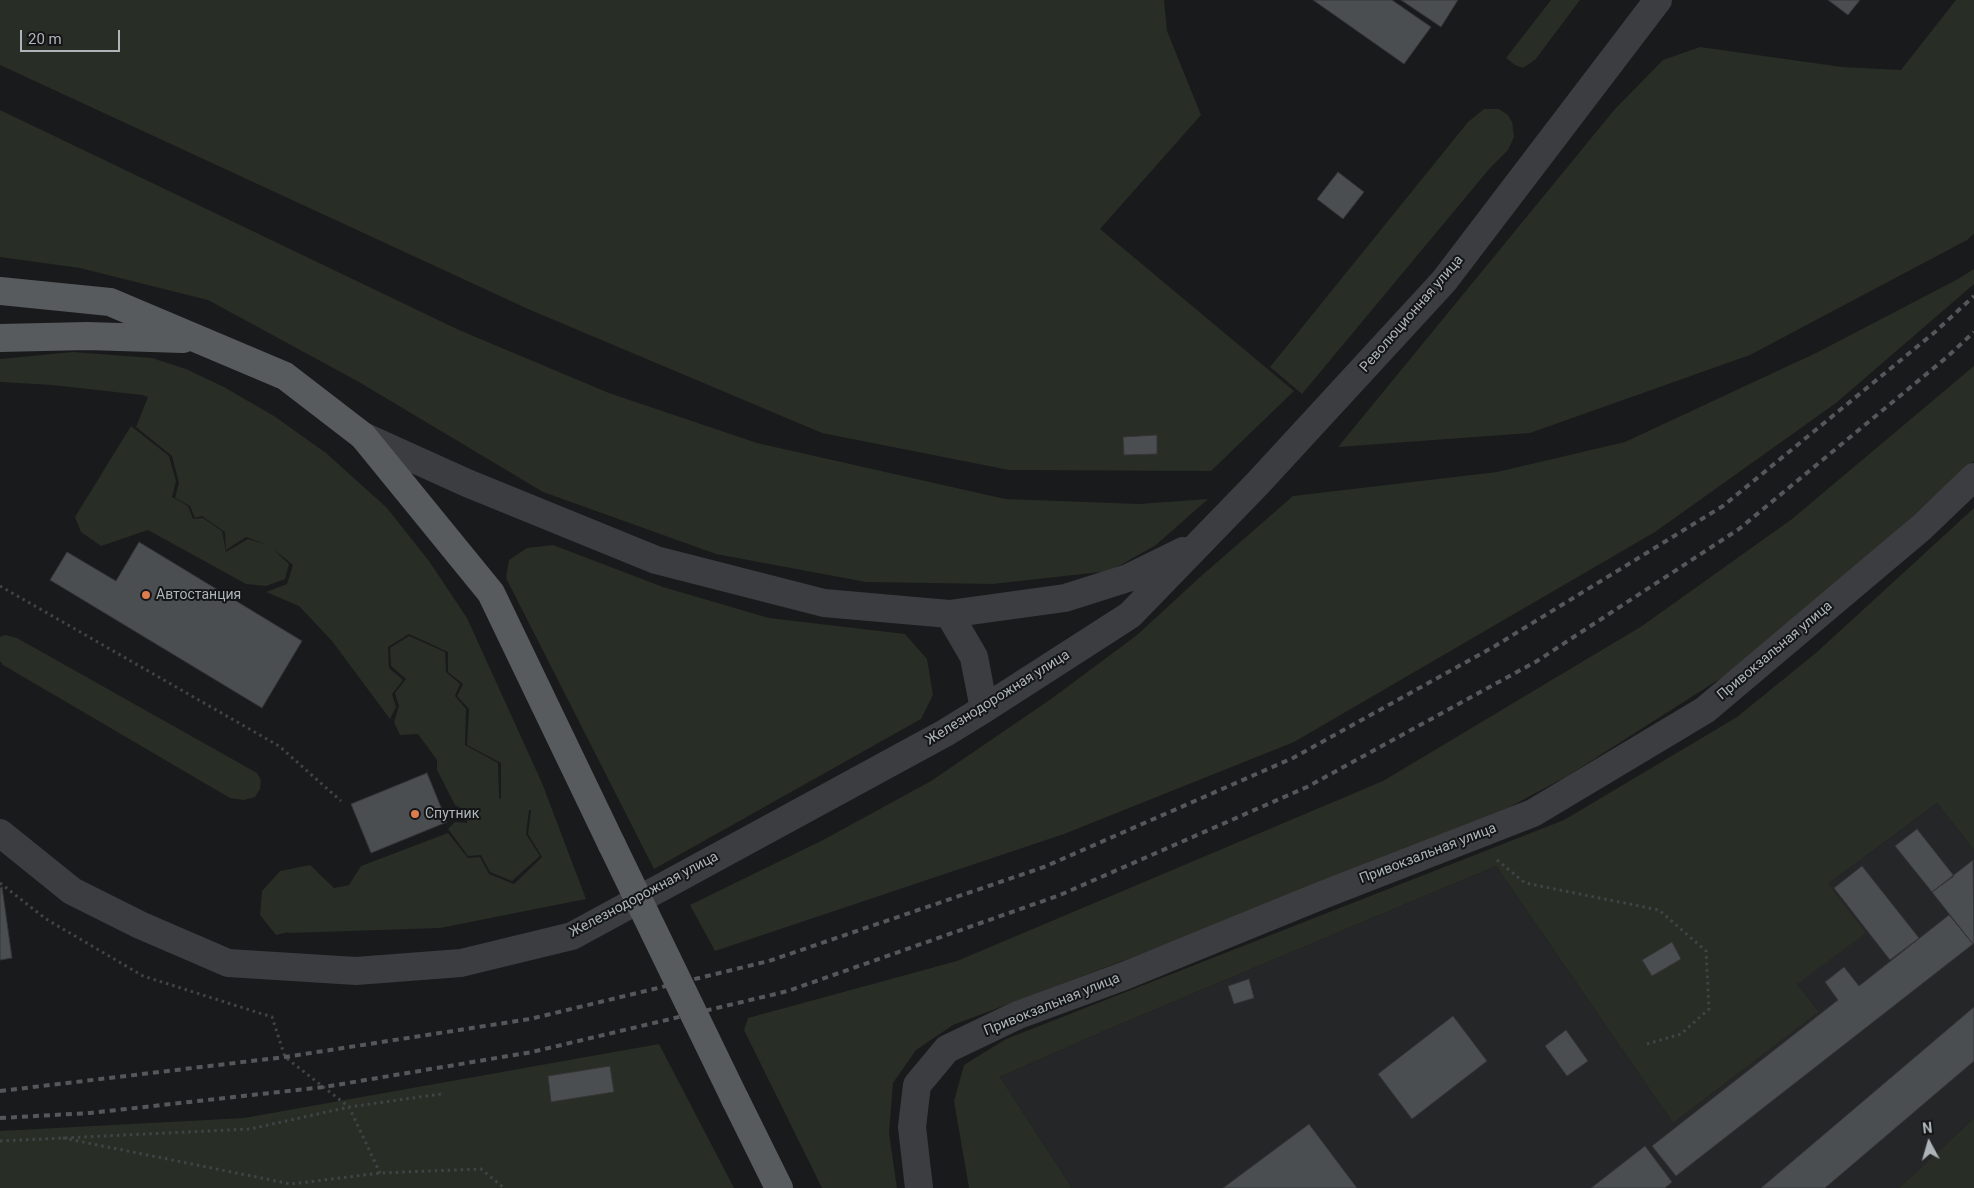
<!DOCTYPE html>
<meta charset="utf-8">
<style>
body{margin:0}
#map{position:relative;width:1974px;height:1188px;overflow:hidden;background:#191a1b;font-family:Roboto,sans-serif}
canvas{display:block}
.north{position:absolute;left:1904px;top:1118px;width:50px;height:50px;-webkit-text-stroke:4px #141516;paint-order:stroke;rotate:354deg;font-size:14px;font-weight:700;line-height:20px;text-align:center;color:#adb5b9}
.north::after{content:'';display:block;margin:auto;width:18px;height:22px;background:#adb5b9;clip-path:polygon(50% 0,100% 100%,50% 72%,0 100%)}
.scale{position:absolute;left:20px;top:30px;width:100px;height:22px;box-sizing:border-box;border:2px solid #adb5b9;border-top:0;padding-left:6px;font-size:15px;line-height:18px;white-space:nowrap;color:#adb5b9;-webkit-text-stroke:4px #141516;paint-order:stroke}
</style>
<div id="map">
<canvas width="1974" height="1188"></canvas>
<div class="north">N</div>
<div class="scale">20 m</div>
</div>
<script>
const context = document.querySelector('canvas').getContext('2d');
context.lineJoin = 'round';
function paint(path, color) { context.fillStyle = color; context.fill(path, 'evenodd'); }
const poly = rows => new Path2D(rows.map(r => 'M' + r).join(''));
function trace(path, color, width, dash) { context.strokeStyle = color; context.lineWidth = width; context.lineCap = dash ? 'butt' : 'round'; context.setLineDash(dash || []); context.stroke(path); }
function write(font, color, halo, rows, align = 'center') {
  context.font = font + ' Roboto,sans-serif'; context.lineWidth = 4; context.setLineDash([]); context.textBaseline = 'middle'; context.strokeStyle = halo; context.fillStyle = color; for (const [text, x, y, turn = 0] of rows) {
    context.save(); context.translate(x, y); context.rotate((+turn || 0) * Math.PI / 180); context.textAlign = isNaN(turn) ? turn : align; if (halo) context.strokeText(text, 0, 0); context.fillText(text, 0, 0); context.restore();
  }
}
paint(poly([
 [1937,803,1974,850,1974,1118,1899,1188,1072,1188,1000,1077,1104,1031,1496,866,1673,1123,1819,1012,1797,984,1828,884]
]), '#252628');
paint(poly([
 [0,0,1164,0,1167,31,1201,115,1100,229,1294,391,1211,471,1009,470,822,433,528,309,0,65],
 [1551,0,1580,0,1535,60,1523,68,1515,65,1506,58],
 [1956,0,1974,0,1974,234,1967,240,1750,355,1530,433,1338,447,1615,109,1663,60,1700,47,1842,67,1901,70],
 [1484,109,1499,109,1508,115,1512,122,1514,137,1508,150,1490,168,1302,394,1270,367,1468,122],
 [0,110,459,330,609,393,757,443,1005,499,1139,504,1208,499,1156,545,1110,571,992,584,866,582,716,554,543,492,359,382,208,300,80,268,0,257],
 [1974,269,1974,284,1836,403,1655,532,1294,742,1064,834,715,951,690,905,823,840,931,781,1051,699,1137,635,1199,578,1293,496,1497,472,1625,442,1818,352,1958,279],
 [73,352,152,358,186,369,224,387,274,416,326,453,387,508,429,561,467,618,542,783,586,899,440,928,288,933,289,932,276,935,260,915,262,891,280,871,310,865,334,888,349,885,361,866,448,833,468,858,480,857,489,874,514,884,542,857,528,834,531,810,529,810,526,834,540,856,512,881,490,872,481,855,468,856,448,829,455,822,467,823,468,812,455,805,437,770,437,760,418,734,400,735,394,722,399,706,395,693,406,679,391,666,390,648,409,636,445,652,446,672,460,684,455,696,466,709,465,745,498,763,499,798,501,799,501,763,467,745,469,709,457,696,463,684,448,672,448,652,409,634,388,647,389,668,403,680,392,694,396,707,390,719,332,641,299,606,266,592,287,584,293,565,273,549,289,564,285,579,266,586,246,584,148,530,101,546,81,532,75,517,131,426,169,456,176,481,172,497,188,506,193,519,203,518,222,531,226,552,248,539,268,545,246,537,226,550,225,532,202,516,195,518,190,506,175,498,179,483,172,456,136,427,148,397,142,395,52,385,0,382,0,359],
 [1974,366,1974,461,1869,556,1751,659,1569,775,1508,808,1329,883,953,1025,916,1050,893,1083,889,1133,897,1188,822,1188,744,1030,748,1018,957,961,1383,781,1642,626,1792,519],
 [1974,508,1974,850,1937,803,1828,884,1866,933,1797,984,1819,1012,1673,1123,1496,866,1104,1031,1000,1077,1072,1188,969,1188,954,1101,964,1065,1006,1039,1564,820,1737,717,1817,652],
 [553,545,663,587,769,618,905,634,927,659,933,695,921,719,654,869,506,578,509,560,527,548],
 [5,635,17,638,257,773,261,780,260,789,255,797,244,800,230,798,3,665,0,661,0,637],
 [659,1044,734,1188,0,1188,0,1131,244,1118],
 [1974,1118,1974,1188,1899,1188]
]), '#282d26');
const building = poly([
 [1313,0,1392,0,1431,27,1404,64,1313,0],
 [1401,0,1458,0,1441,27,1401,0],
 [1828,0,1860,0,1848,15,1828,0],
 [1338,172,1364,192,1343,219,1317,199,1338,172],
 [1157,435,1157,454,1124,455,1123,437,1157,435],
 [139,542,302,641,262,708,50,580,67,552,116,581,139,542],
 [427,773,447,822,371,853,351,804,427,773],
 [1917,829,1954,876,1932,892,1895,846,1917,829],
 [1973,860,1974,943,1973,944,1932,892,1973,860],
 [1862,866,1919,938,1890,960,1834,888,1862,866],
 [2,887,12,958,0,960,0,888,2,887],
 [1949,915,1973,944,1676,1176,1652,1146,1838,1000,1825,982,1844,967,1859,986,1949,915],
 [1672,942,1681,959,1652,976,1642,960,1672,942],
 [1249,979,1254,998,1234,1004,1228,986,1249,979],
 [1974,1007,1974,1061,1825,1188,1761,1188,1974,1007],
 [1453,1016,1487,1061,1412,1119,1378,1074,1453,1016],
 [1566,1030,1588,1061,1567,1076,1545,1046,1566,1030],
 [610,1066,614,1092,551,1102,548,1076,610,1066],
 [1309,1124,1357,1188,1223,1188,1309,1124],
 [1645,1146,1672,1182,1665,1188,1591,1188,1645,1146]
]);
paint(building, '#4b4e50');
trace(building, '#343537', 1);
trace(poly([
 [0,586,279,746,341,801],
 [1497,860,1525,883,1659,910,1706,951,1709,1009,1681,1034,1647,1044],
 [0,883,46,919,143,976,272,1017,285,1057,349,1107,380,1173],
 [63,1138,291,1184,380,1173,481,1169,504,1188],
 [0,1141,250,1129,349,1107,441,1094]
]), '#414446', 3, [2.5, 4]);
trace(poly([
 [363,436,467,483,656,560,824,603,949,614,1065,598,1128,578,1183,551],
 [949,614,974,657,984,709],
 [0,833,72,891,140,925,228,963,356,971,461,963,572,936,945,733,984,709,1130,615,1258,483,1444,281,1658,0],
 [919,1188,912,1127,917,1085,947,1049,1018,1015,1124,976,1320,896,1533,813,1705,710,1922,527,1974,477]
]), '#3b3d40', 28);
trace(poly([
 [0,291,110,302,285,376,363,436,491,593,612,845],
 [0,338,87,336,183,339],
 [735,1099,779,1188]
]), '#575b5e', 28);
trace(poly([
 [0,1091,285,1057,530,1019,769,961,1044,867,1293,758,1495,646,1723,506,1935,332,1974,296],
 [0,1118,90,1113,324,1087,532,1052,788,991,1060,895,1307,787,1537,661,1739,529,1947,357,1974,332]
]), '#54585a', 4, [6, 5]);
trace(poly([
 [612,845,735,1099]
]), '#575b5e', 28);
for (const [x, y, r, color] of [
 [146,595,5,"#dd7c4f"],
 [415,814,5,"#dd7c4f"]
]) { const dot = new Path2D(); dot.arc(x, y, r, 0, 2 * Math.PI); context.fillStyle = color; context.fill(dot); trace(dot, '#141516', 2); }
write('14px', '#adb5b9', '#141516', [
 ["Революционная улица",1412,314,-49],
 ["Привокзальная улица",1775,651,-40],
 ["Железнодорожная улица",998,698,-32],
 ["Привокзальная улица",1428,854,-21],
 ["Железнодорожная улица",644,895,-28],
 ["Привокзальная улица",1052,1005,-22]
]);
write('14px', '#adb5b9', '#141516', [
 ["Автостанция",156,595],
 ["Спутник",425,814]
], 'left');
</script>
